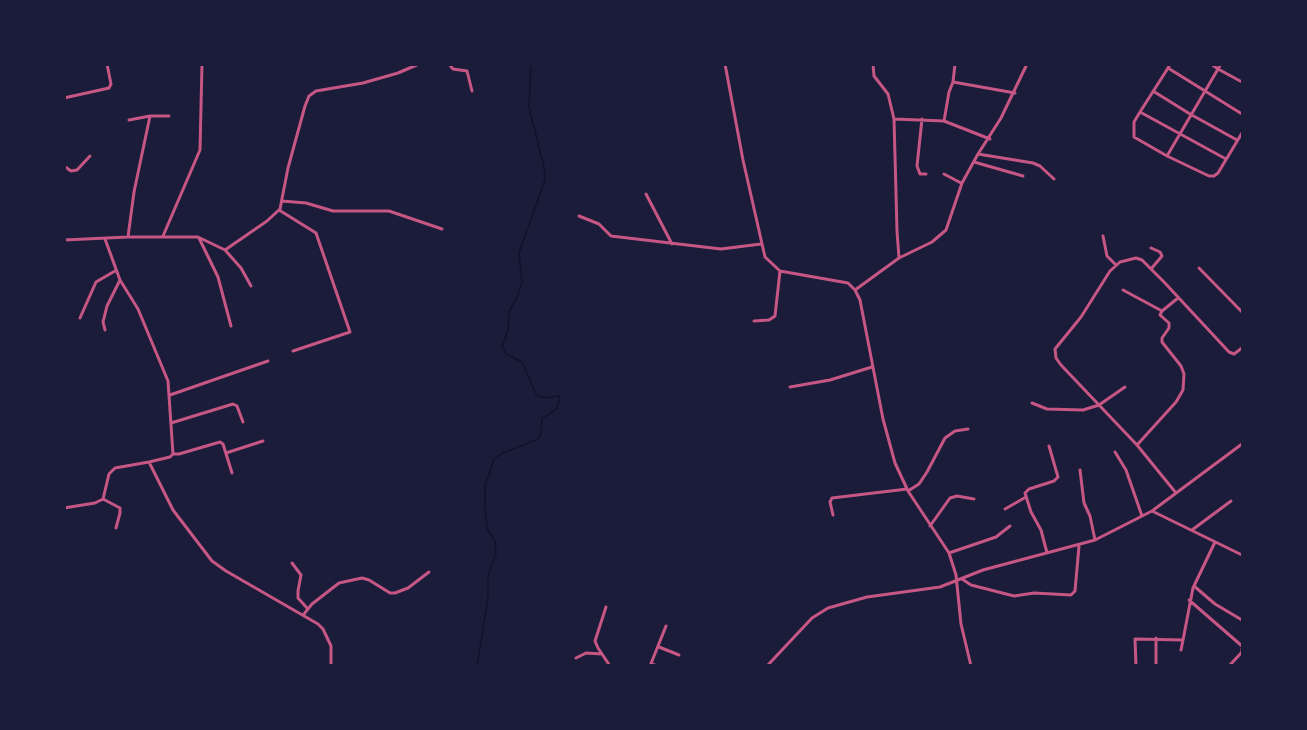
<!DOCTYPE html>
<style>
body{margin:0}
#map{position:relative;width:1307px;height:730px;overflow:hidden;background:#1b1b3a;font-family:"Source Serif 4",serif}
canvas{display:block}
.frame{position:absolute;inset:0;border:66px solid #1b1b3a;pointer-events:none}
</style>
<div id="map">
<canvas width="1307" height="730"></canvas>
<div class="frame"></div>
</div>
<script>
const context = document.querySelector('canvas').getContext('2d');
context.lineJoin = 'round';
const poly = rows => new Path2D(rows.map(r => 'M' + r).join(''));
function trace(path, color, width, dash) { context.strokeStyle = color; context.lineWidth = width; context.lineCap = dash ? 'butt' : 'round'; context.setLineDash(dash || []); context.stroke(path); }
trace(poly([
 [477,666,488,598,488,575,496,554,495,541,487,528,485,509,485,486,494,459,501,454,538,439,541,434,542,419,556,409,560,399,559,396,546,398,537,396,522,362,506,354,502,346,508,330,509,312,518,295,522,283,519,253,545,180,544,167,529,107,531,64]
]), '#12122b', 1.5);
trace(poly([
 [449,64,453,69,467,71,472,91],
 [725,64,743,160,765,257,780,271,848,283,855,290,860,300,883,419,895,463,908,491,949,553,956,575,961,624,971,666],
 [873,64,874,76,888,94,894,119,897,231,899,258],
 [1170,64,1168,68,1242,114],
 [1211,64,1218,69,1167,156,1209,176,1214,176,1218,173,1242,133],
 [1221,64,1218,69,1242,82],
 [1168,68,1140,112,1226,159],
 [953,82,1015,93],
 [1153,91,1190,114,1237,140],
 [64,98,109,88,111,84,107,64],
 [1140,112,1134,122,1134,137,1167,156],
 [894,119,944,121,990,139],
 [922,119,917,166,920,174,926,174],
 [129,120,150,116,169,116],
 [944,121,949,92,953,82,955,64],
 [978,154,1033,163,1040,166,1054,179],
 [974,162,1023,176],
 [64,166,71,171,77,170,90,156],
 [944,174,961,183],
 [646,194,672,244],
 [282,201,306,203,333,211,389,211,442,229],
 [279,210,316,233,350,332,293,351],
 [579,216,599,224,611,236,721,249,761,244],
 [163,236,200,150,202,64],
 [1103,236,1107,256,1116,265],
 [128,237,134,192,150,116],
 [199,238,218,277,231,326],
 [64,240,128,237,198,237,225,250,267,221,280,209,288,168,305,106,309,96,316,91,363,83,398,73,419,64],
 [1151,248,1160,252,1162,256,1151,269],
 [225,250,241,268,251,286],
 [1199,268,1242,312],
 [855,290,899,258,932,242,946,230,962,183,978,154,1001,118,1027,64],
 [1123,290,1162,311],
 [80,318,96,282,115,271],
 [754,321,769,320,775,316,780,271],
 [105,330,103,322,107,306,120,280],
 [790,387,830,380,872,367],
 [170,395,268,361],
 [1032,403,1047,409,1083,410,1099,405,1125,387],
 [171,423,233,404,237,406,243,422],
 [1137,445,1176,402,1183,390,1184,374,1181,366,1162,342,1162,338,1169,328,1169,323,1160,315,1162,311,1178,298],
 [1115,452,1126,470,1142,516],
 [226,453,263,441],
 [173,454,179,454,220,442,223,444,232,473],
 [149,462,173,510,212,561,226,571,318,624,323,629,331,646,331,666],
 [1080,470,1084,503,1090,516,1095,540],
 [908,491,919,484,927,472,945,438,955,431,968,429],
 [1176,493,1137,445,1061,365,1056,358,1055,349,1081,317,1110,271,1120,262,1136,258,1142,260,1164,282,1229,352,1234,354,1242,348],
 [103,499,120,508,120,513,116,528],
 [64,508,95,503,103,499,109,474,115,468,149,462,170,457,173,454,168,381,138,309,120,280,105,239],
 [1005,509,1026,497],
 [1152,511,1242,555],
 [833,515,830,502,832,498,907,489],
 [930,526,950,498,957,496,974,499],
 [1192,530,1231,501],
 [949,553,996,537,1010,526],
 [1047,553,1041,530,1031,512,1025,493,1029,489,1054,481,1058,477,1049,446],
 [292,563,301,575,298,591,298,598,307,608],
 [962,579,971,585,1014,596,1034,593,1071,595,1075,591,1079,546],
 [1194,586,1215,604,1242,620],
 [1189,600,1242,646],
 [606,607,595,641,598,648,610,666],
 [304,614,312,604,339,583,362,578,369,580,390,593,395,593,408,588,429,572],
 [1156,638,1156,666],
 [659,647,679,655],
 [1181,650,1183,640],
 [576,658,586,653,602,654],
 [651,664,658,666],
 [650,666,666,626],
 [767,666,812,618,828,608,867,597,940,587,983,570,1095,540,1152,511,1242,444],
 [1136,666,1135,639,1183,640,1193,588,1215,542],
 [1229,666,1242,652,1242,649]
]), '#c65784', 3);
</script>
